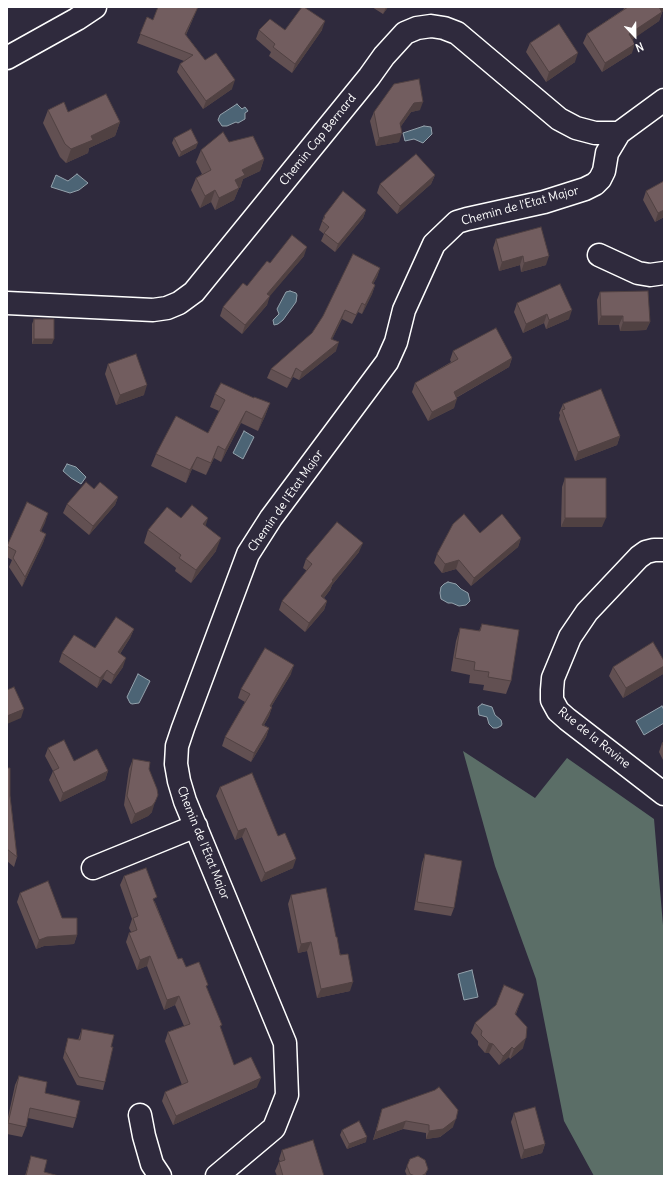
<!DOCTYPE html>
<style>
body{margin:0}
#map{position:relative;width:671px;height:1183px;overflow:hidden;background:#2f2a3d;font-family:Delius,sans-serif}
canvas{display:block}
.frame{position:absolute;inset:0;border:8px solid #fff;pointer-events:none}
.north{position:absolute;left:615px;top:16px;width:40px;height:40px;-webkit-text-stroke:3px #2f2a3d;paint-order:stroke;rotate:158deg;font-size:11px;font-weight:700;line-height:16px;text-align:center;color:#fff}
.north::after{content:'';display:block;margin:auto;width:14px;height:18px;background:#fff;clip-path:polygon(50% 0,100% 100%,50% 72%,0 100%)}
</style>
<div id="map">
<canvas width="671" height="1183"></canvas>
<div class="frame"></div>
<div class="north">N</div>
</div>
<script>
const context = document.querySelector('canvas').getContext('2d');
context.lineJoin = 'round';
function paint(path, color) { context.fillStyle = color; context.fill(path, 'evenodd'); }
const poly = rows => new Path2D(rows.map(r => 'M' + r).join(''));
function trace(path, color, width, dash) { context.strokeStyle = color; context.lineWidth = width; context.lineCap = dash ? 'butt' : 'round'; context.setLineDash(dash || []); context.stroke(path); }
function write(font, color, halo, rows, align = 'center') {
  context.font = font + ' Delius,sans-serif'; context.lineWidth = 3.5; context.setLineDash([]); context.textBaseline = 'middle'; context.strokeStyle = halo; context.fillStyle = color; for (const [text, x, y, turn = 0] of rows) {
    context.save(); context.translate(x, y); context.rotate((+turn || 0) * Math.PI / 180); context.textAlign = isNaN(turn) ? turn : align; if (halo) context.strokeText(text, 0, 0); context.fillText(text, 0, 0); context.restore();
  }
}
paint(poly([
 [463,751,535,798,567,758,654,819,664,937,664,1176,594,1176,564,1121,536,979,495,866]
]), '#5b6e67');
const water = poly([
 [237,104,242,109,245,107,248,111,245,113,245,119,238,123,236,122,227,126,222,126,218,120,220,115,237,104],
 [424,126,431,127,432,134,423,143,414,139,405,141,403,133,424,126],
 [77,174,88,183,79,190,70,193,51,187,56,175,68,181,77,174],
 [290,291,296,293,297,295,296,302,283,320,278,324,274,325,273,320,279,314,277,309,286,292,290,291],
 [244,431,254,437,243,459,233,453,244,431],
 [67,464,76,467,86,477,81,484,71,478,63,471,67,464],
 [448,582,456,584,461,589,468,593,470,601,466,605,459,606,452,603,448,603,441,599,440,593,441,587,444,584,448,582],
 [138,674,150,681,139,703,132,704,130,703,127,697,138,674],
 [482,704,492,707,495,715,501,720,502,724,501,726,497,728,493,728,489,724,487,717,479,715,478,707,482,704],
 [662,706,664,710,664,723,644,735,636,721,662,706],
 [472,970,478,997,464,1000,458,974,472,970]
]);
paint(water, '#4c6475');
trace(water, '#94a2ac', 1);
const minor = poly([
 [7,58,77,19,95,7],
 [599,255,638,273,650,275,664,273],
 [7,303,153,310,167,308,179,303,194,292,369,77,384,56,405,33,417,28,431,26,444,28,457,33,559,119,576,128,595,133,619,133],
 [664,550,654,550,646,552,639,557,587,612,570,637,553,678,552,690,552,700,558,711,567,719,664,794],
 [93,868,196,826],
 [140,1115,144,1136,152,1164,160,1176],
 [217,1176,274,1128,287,1095,285,1043,185,801,179,781,176,764,177,746,183,728,248,554,271,518,387,362,396,342,404,310,434,244,457,222,467,219,544,202,585,189,595,184,600,179,604,171,607,153,619,133,664,100]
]);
trace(minor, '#fff', 25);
trace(minor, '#2f2a3d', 22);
paint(poly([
 [158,7,198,7,186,35,205,60,232,89,203,109,177,72,180,64,184,61,137,43,147,17,153,20],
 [372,7,388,7,383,14],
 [623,7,664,7,659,21,632,39,632,53,602,72,583,43,587,34,624,9],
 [259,30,322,30,292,73,269,56,271,52,256,39],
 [530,43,575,62,546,82,526,52],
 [48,110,68,112,120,122,115,136,89,148,88,153,66,163,60,157,43,123],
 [420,110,411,112,401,126,399,142,376,146,370,121,374,112],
 [174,138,196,148,179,157,172,143],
 [229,142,264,159,260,171,243,179,240,188,239,188,234,200,215,210,211,202,200,208,191,190,196,178,202,174,196,162,201,150],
 [435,175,431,184,397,214,377,193,380,184],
 [664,181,664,217,655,222,643,200,646,191],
 [366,210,363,218,335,252,321,241,324,234,319,230,324,216],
 [496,239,546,265,521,272,520,265,499,271,493,248],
 [304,256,269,296,267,305,242,334,220,316,223,307,247,286,270,263],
 [380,268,377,277,373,284,375,285,372,294,362,314,358,312,352,324,342,319,332,339,336,351,299,380,293,377,287,388,267,378,271,369,312,333],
 [600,292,650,322,646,330,620,331,619,325,598,325,597,300],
 [517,303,569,319,546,329,544,323,523,333,514,312],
 [34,319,52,344,32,344,32,324],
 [453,351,512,358,509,367,456,398,454,408,428,421,412,392,415,383,451,362,450,360],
 [108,364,144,395,116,405,105,374],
 [215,394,254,398,270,403,265,416,258,431,241,423,221,462,214,458,206,475,192,469,186,483,151,466,156,454,208,433,219,411,210,407],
 [563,404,620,436,617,445,575,461,559,419,560,415,559,413],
 [565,478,602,527,561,527,562,487],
 [94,489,118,497,115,505,89,535,63,513,67,504],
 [48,513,41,531,46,534,43,543,22,587,9,567,12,560,7,557,7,546],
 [181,518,206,526,216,551,191,583,175,571,176,568,144,543,148,530],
 [480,533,521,538,518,547,471,586,456,569,442,573,434,563,437,554],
 [359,552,332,585,330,590,324,598,327,601,324,610,305,632,279,610,282,601,307,571,303,568,306,559],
 [482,624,511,681,506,694,483,690,484,685,469,683,470,675,451,671,456,641,460,628,479,631],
 [134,629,130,638,120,654,123,667,111,684,103,679,97,688,59,662,62,653,95,648],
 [664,661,664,671,663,674,623,698,609,676,613,667],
 [291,674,271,707,272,707,269,716,264,725,269,728,266,737,251,762,222,746,225,737,245,702,238,698,241,689],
 [664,742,664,762,659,752,662,743],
 [48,748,74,761,108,771,105,780,60,802,49,780,53,771,45,756],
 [133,759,149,769,152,812,148,816,131,824,124,805,129,769],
 [7,768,17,857,14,867,7,861],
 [220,787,278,836,293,868,261,882,242,837,235,840,216,796],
 [425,854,454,908,451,916,414,910,422,863],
 [124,876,155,902,178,959,207,988,220,1028,234,1065,257,1087,173,1125,162,1101,165,1092,182,1085,165,1041,168,1032,184,1026,175,1005,164,1010,147,966,137,970,126,942,129,933,131,932,129,928,132,919,120,885],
 [20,893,62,918,77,935,74,944,44,946,36,949,17,902],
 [291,895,336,937,350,991,317,998,307,951,298,953,288,904],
 [520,1003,516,1014,523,1048,510,1059,509,1057,499,1065,489,1053,485,1053,478,1045,478,1041,471,1033,475,1023],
 [82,1029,105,1082,103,1090,77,1085,63,1058,68,1038,78,1040],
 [19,1076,45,1093,76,1118,73,1128,28,1118,26,1127,22,1137,7,1134,7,1122,15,1085],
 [382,1109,453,1127,440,1137,426,1139,426,1133,403,1129,373,1140],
 [514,1113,545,1144,542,1153,521,1159,511,1122],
 [342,1130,366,1142,347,1149,340,1135],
 [282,1150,324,1176,277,1176,275,1171,279,1162,280,1162,279,1159],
 [31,1156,44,1172,59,1176,25,1176],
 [410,1159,426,1174,425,1176,407,1176,405,1171]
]), '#625052');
paint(poly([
 [198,7,182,43,185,34],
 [386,7,388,7,383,14],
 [659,7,664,7,664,11,655,16],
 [662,12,659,21,626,44,629,34],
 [325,21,322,30,292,73,295,64],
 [635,44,632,53,602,72,605,63],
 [578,53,575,62,546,82,549,72],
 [235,80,232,89,203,109,206,101],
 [423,102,420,110,411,112,397,132,400,123,414,103],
 [120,122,115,136,89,148,88,153,66,163,71,149,91,136],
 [402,133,399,142,376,146,379,138],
 [198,143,196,148,179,157,181,152],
 [264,159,260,171,243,179,240,188,239,188,234,200,215,210,219,198,235,180,242,170],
 [435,175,431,184,397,214,400,206],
 [215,190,211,202,200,208,205,196],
 [366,210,363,218,335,252,338,244],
 [664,210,664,217,655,222,658,213],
 [307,247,304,256,264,303,267,294],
 [523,256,520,265,499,271,502,262],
 [549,256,546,265,521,272,524,263],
 [380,268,377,277,369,292,372,283],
 [375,285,372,294,362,314,365,305],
 [270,296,267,305,242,334,245,325],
 [345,310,342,319,328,348,331,339],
 [572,310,569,319,546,329,549,320],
 [547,314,544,323,523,333,526,324],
 [601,316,623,316,619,325,598,325],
 [623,322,650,322,646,330,620,331],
 [34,339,54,339,52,344,32,344],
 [339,342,336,351,299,380,302,372],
 [512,358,509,367,450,401,454,392],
 [296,368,293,377,287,388,291,379],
 [147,385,144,395,116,405,120,395],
 [457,399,454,408,428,421,432,412],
 [270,403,265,416,258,431,262,419],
 [246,411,241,423,221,462,225,450],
 [620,436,617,445,575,461,578,452],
 [218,446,214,458,206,475,211,463],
 [197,457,192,469,186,483,190,470],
 [118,497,115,505,89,535,93,526],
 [48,513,45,523,37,540,40,531],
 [208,518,204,531,203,524],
 [565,518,606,518,602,527,561,527],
 [46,534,43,543,22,587,25,577],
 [221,538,216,551,191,583,196,570],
 [521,538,518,547,471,586,474,578],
 [363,543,359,552,332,585,330,590,318,605,321,596,332,580],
 [459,560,456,569,442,573,445,564],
 [327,601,324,610,305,632,309,623],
 [134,629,130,638,115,661,118,652],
 [126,658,123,667,111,684,114,675],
 [294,665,291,674,266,715,270,706],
 [664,666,664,671,663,674,623,698,626,688],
 [107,670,103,679,97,688,100,678],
 [272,707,269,716,259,734,262,725],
 [24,709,21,718,7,724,7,716],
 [269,728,266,737,251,762,254,753],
 [108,771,105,780,60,802,63,793],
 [155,802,152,812,148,816,131,824,135,814],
 [246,828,242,837,235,840,238,831],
 [296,859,293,868,261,882,265,873],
 [77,935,74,944,44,946,36,949,39,940,47,937],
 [311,942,307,951,298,953,301,944],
 [150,956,147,966,137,970,140,960],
 [353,982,350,991,317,998,321,989],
 [179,996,175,1005,164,1010,167,1000],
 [526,1038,523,1048,510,1059,514,1049],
 [489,1043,493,1044,489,1053,485,1053],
 [512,1047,509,1057,499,1065,503,1056],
 [261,1078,257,1087,173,1125,176,1116],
 [456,1119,453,1127,440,1137,426,1139,429,1131],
 [406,1121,403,1129,373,1140,376,1132],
 [367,1137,366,1142,347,1149,349,1144],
 [545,1144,542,1153,521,1159,524,1150],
 [428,1169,425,1176,421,1176]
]), '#504142');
const building = poly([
 [158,7,198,7,185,34,205,60,216,53,235,80,206,101,180,64,193,55,140,34,147,17,153,20,158,7],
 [302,7,304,7,325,21,295,64,273,47,275,44,259,30,270,19,285,30,302,7],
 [628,7,659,7,662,12,629,34,635,44,605,63,587,34,628,7],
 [559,24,578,53,549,72,530,43,559,24],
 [419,79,423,102,414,103,400,123,402,133,379,138,374,112,394,84,419,79],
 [106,94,120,122,91,136,93,140,71,149,65,144,48,110,64,102,68,112,106,94],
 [191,129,198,143,181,152,174,138,191,129],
 [223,132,229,142,253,136,264,159,242,170,245,175,235,180,239,188,219,198,215,190,205,196,196,178,211,170,201,150,223,132],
 [416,154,435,175,400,206,380,184,416,154],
 [664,181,664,210,658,213,646,191,664,181],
 [343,191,366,210,338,244,324,233,329,227,322,221,325,217,324,216,343,191],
 [541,227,549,256,524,263,523,256,502,262,496,239,541,227],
 [292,235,307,247,267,294,270,296,245,325,223,307,243,283,247,286,267,261,270,263,292,235],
 [353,254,380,268,372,283,375,285,365,305,362,303,356,315,345,310,331,339,339,342,302,372,296,368,291,379,271,369,312,333,323,316,353,254],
 [560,284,572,310,549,320,547,314,526,324,517,303,560,284],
 [648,291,650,322,623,322,623,316,601,316,600,292,648,291],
 [34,319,54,319,54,339,34,339,34,319],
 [496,328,512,358,454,392,457,399,432,412,415,383,458,359,453,351,496,328],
 [136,354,147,385,120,395,108,364,136,354],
 [221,383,254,398,254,397,270,403,262,419,246,411,225,450,218,446,211,463,197,457,190,470,156,454,176,416,208,433,225,400,215,394,221,383],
 [601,389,620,436,578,452,562,410,565,409,563,404,601,389],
 [565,478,606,478,606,518,565,518,565,478],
 [86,482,94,489,100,482,118,497,93,526,67,504,86,482],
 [27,502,48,513,40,531,46,534,25,577,13,558,16,551,7,546,27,502],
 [192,505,208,518,203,524,221,538,196,570,179,558,181,555,148,530,167,507,181,518,192,505],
 [464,514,480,533,502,514,521,538,474,578,459,560,445,564,437,554,453,524,464,514],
 [337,522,363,543,332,580,333,581,321,596,327,601,309,623,282,601,312,564,306,559,337,522],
 [116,617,134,629,118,652,126,658,114,675,107,670,100,678,62,653,74,635,95,648,116,617],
 [482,624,519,630,511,681,488,677,489,672,474,670,475,662,455,658,460,628,480,631,482,624],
 [653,642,664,661,664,666,626,688,613,667,653,642],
 [265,648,294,665,270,706,272,707,262,725,269,728,254,753,225,737,250,694,241,689,265,648],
 [14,687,24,709,7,716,7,690,14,687],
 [64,740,74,761,97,749,108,771,63,793,53,771,59,768,48,748,64,740],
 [664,742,664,747,662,743,664,742],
 [133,759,150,762,149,769,157,789,158,795,155,802,152,806,135,814,127,796,133,759],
 [7,768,10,768,10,796,17,857,7,849,7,768],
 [252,773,278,836,285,833,296,859,265,873,246,828,238,831,220,787,252,773],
 [425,854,462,861,454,908,417,902,425,854],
 [146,868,157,897,153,899,178,959,182,958,186,967,199,962,208,985,206,986,222,1025,220,1026,234,1065,251,1057,261,1078,176,1116,165,1092,188,1082,168,1032,190,1024,179,996,167,1000,150,956,140,960,129,933,137,930,133,918,138,916,124,876,146,868],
 [48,881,62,918,77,918,77,935,47,937,39,940,20,893,48,881],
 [326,888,336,937,337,937,340,955,348,954,353,982,321,989,311,942,301,944,291,895,326,888],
 [504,985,524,994,515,1014,527,1027,526,1038,514,1049,512,1047,503,1056,493,1044,489,1043,481,1035,482,1031,475,1023,496,1005,504,985],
 [82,1029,114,1035,111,1047,113,1047,105,1082,79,1077,65,1051,68,1038,80,1040,82,1029],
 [19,1076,47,1082,45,1093,80,1101,76,1118,30,1108,26,1127,8,1123,19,1076],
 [439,1087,458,1110,456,1119,443,1129,429,1131,429,1125,406,1121,376,1132,382,1109,435,1090,439,1087],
 [535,1107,545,1144,524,1150,514,1113,535,1107],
 [359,1121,367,1137,349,1144,342,1130,359,1121],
 [313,1140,324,1176,283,1176,279,1162,285,1160,282,1150,313,1140],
 [31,1156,47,1160,44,1172,59,1176,26,1176,31,1156],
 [418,1156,425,1160,428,1169,425,1174,421,1176,415,1176,410,1174,407,1166,410,1159,418,1156]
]);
paint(building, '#725d5f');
trace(building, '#504142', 1);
write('12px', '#fff', '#2f2a3d', [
 ["Chemin Cap Bernard",318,140,-51],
 ["Chemin de l'Etat Major",520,206,-15],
 ["Chemin de l'Etat Major",286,501,-55],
 ["Rue de la Ravine",594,738,39],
 ["Chemin de l'Etat Major",203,843,68]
]);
</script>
